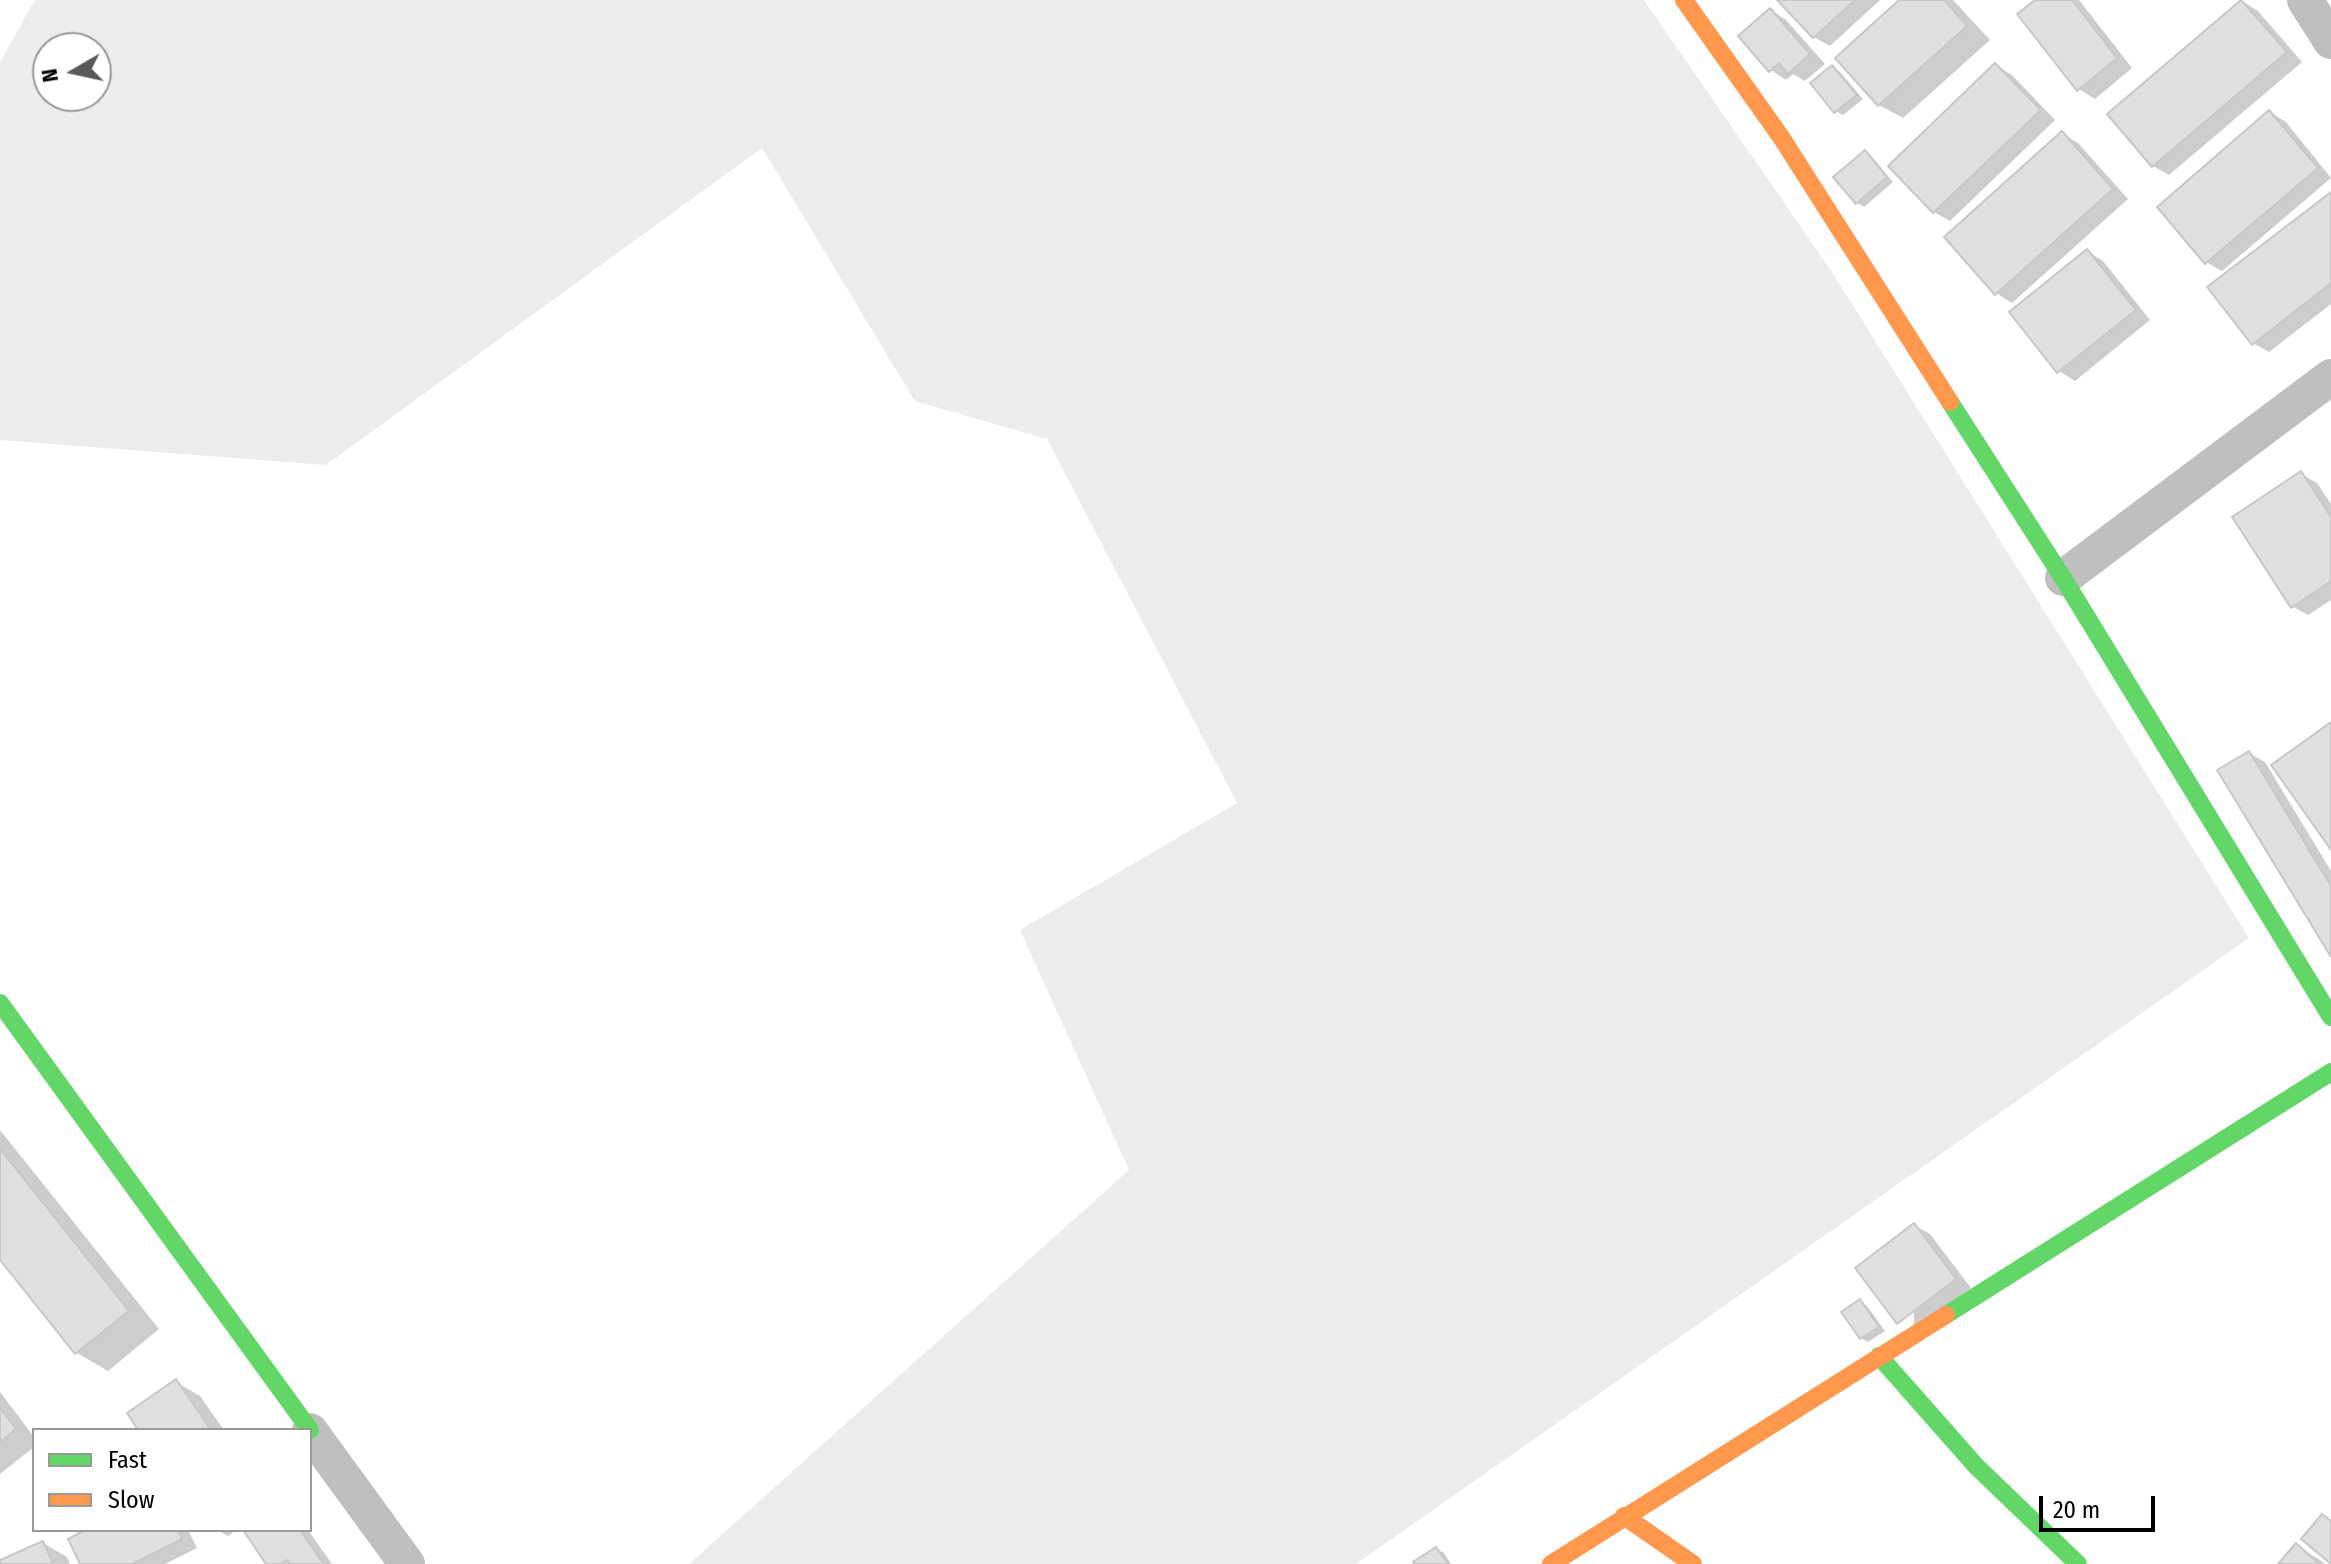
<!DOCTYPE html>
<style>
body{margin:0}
#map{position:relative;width:2331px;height:1564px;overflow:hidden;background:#fff;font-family:"Fira Sans Condensed",sans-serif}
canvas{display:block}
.legend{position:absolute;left:32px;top:1428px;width:280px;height:104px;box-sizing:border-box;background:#fff;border:2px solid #999;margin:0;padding:10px 14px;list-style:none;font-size:24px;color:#000}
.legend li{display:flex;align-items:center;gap:16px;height:40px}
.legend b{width:40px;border:2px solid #999}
.north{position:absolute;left:32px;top:32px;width:80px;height:80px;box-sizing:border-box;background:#fff;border:2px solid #999;border-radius:50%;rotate:261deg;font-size:22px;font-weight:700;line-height:32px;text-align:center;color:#000}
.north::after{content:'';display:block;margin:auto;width:28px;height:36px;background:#595959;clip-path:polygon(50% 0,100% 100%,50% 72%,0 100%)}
.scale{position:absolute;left:2039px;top:1496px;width:116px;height:36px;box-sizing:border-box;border:4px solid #000;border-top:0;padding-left:10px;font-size:24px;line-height:28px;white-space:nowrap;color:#000;-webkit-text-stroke:6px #fff;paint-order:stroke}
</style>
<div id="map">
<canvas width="2331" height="1564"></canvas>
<ul class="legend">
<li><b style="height:10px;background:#63d668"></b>Fast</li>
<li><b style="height:10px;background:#ff974d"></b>Slow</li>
</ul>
<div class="north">N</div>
<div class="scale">20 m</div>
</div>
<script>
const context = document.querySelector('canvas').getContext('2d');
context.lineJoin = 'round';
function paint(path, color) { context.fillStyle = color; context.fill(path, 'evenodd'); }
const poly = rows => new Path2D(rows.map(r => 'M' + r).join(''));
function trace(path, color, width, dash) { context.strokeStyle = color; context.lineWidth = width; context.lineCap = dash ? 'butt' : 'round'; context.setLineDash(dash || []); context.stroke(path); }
paint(poly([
 [35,0,1644,0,1832,272,2249,938,1356,1564,689,1564,1129,1170,1020,930,1237,803,1047,439,915,401,762,148,326,465,0,440,0,62],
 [48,48,96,48,96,96,48,96]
]), '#ececec');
paint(poly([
 [1780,0,1880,0,1830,46,1814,37],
 [1902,0,1953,0,1990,40,1903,118,1879,105],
 [2038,0,2079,0,2132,68,2095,99,2079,89],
 [2242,1,2258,11,2302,62,2169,175,2153,166],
 [1771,10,1786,20,1825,64,1805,81,1793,74,1786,80,1771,70],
 [1996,66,2012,75,2055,120,1950,221,1934,212,1891,167],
 [1832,68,1840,72,1863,99,1843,115,1835,111],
 [2270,112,2286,122,2331,178,2222,271,2206,262],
 [2062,134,2078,143,2128,199,2012,303,1996,293],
 [1865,152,1872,157,1893,182,1864,207,1857,203],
 [2331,194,2331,304,2269,352,2253,343],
 [2087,251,2103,261,2150,320,2075,381,2059,371],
 [2301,474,2317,483,2331,504,2331,600,2308,615,2292,606],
 [2249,753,2265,762,2331,871,2331,953],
 [0,1130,159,1329,108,1371,77,1353,0,1257],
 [1914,1225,1930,1234,1971,1288,1914,1331],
 [1860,1301,1867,1306,1885,1331,1868,1342,1861,1338],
 [176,1382,200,1396,224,1430,140,1430],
 [0,1392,34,1437,34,1447,0,1474],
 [90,1530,188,1530,197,1548,165,1564,83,1564],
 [217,1530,236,1530,228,1536],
 [247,1530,308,1530,332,1564,269,1564],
 [43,1543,67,1557,70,1564,0,1564],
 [2296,1546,2320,1560,2325,1564,2280,1564],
 [1436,1549,1444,1553,1451,1564,1417,1564]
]), '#0003');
const building = poly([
 [1777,0,1855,0,1813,38,1777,0],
 [1899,0,1944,0,1967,26,1878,106,1835,58,1899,0],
 [2035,0,2072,0,2117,58,2077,91,2017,14,2035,0],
 [2241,0,2287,52,2152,167,2107,114,2241,0],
 [1770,8,1810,54,1788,74,1779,63,1769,72,1738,36,1770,8],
 [1995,63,2041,110,1933,213,1888,166,1995,63],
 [1832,65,1857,95,1834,113,1810,83,1832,65],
 [2269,110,2318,168,2205,264,2157,207,2269,110],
 [2062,131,2113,189,1995,295,1944,237,2062,131],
 [1865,150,1887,177,1856,204,1833,177,1865,150],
 [2331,192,2331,283,2252,345,2207,287,2331,192],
 [2087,249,2136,310,2057,373,2009,312,2087,249],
 [2301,471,2331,517,2331,581,2291,608,2232,517,2301,471],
 [2331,722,2331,850,2271,765,2331,722],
 [2249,751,2331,886,2331,957,2217,770,2249,751],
 [0,1149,129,1311,75,1354,0,1260,0,1149],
 [1914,1223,1956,1279,1897,1324,1855,1268,1914,1223],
 [1860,1299,1879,1327,1860,1339,1841,1312,1860,1299],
 [176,1379,211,1430,138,1430,127,1413,176,1379],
 [0,1408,16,1429,0,1442,0,1408],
 [2322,1514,2331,1521,2331,1564,2301,1539,2322,1514],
 [85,1530,178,1530,182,1539,132,1564,80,1564,68,1539,85,1530],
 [243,1530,300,1530,324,1564,290,1564,287,1560,281,1564,266,1564,243,1530],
 [43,1541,53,1564,0,1564,0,1560,43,1541],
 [2296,1543,2319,1564,2278,1564,2296,1543],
 [1436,1547,1448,1564,1415,1564,1413,1562,1436,1547]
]);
paint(building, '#dfdfdf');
trace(building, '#c7c7c7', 2);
trace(poly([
 [2305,0,2331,41],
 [2063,578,2331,377],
 [310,1431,407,1564]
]), '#bebebe', 36);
trace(poly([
 [1950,402,2063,578,2331,1017],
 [0,1003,310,1430],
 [1946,1315,2331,1072],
 [1879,1356,1976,1466,2078,1564]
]), '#63d668', 18);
trace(poly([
 [1684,0,1781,137,1950,402],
 [1624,1516,1693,1564],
 [1551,1564,1946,1315]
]), '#ff974d', 18);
</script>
